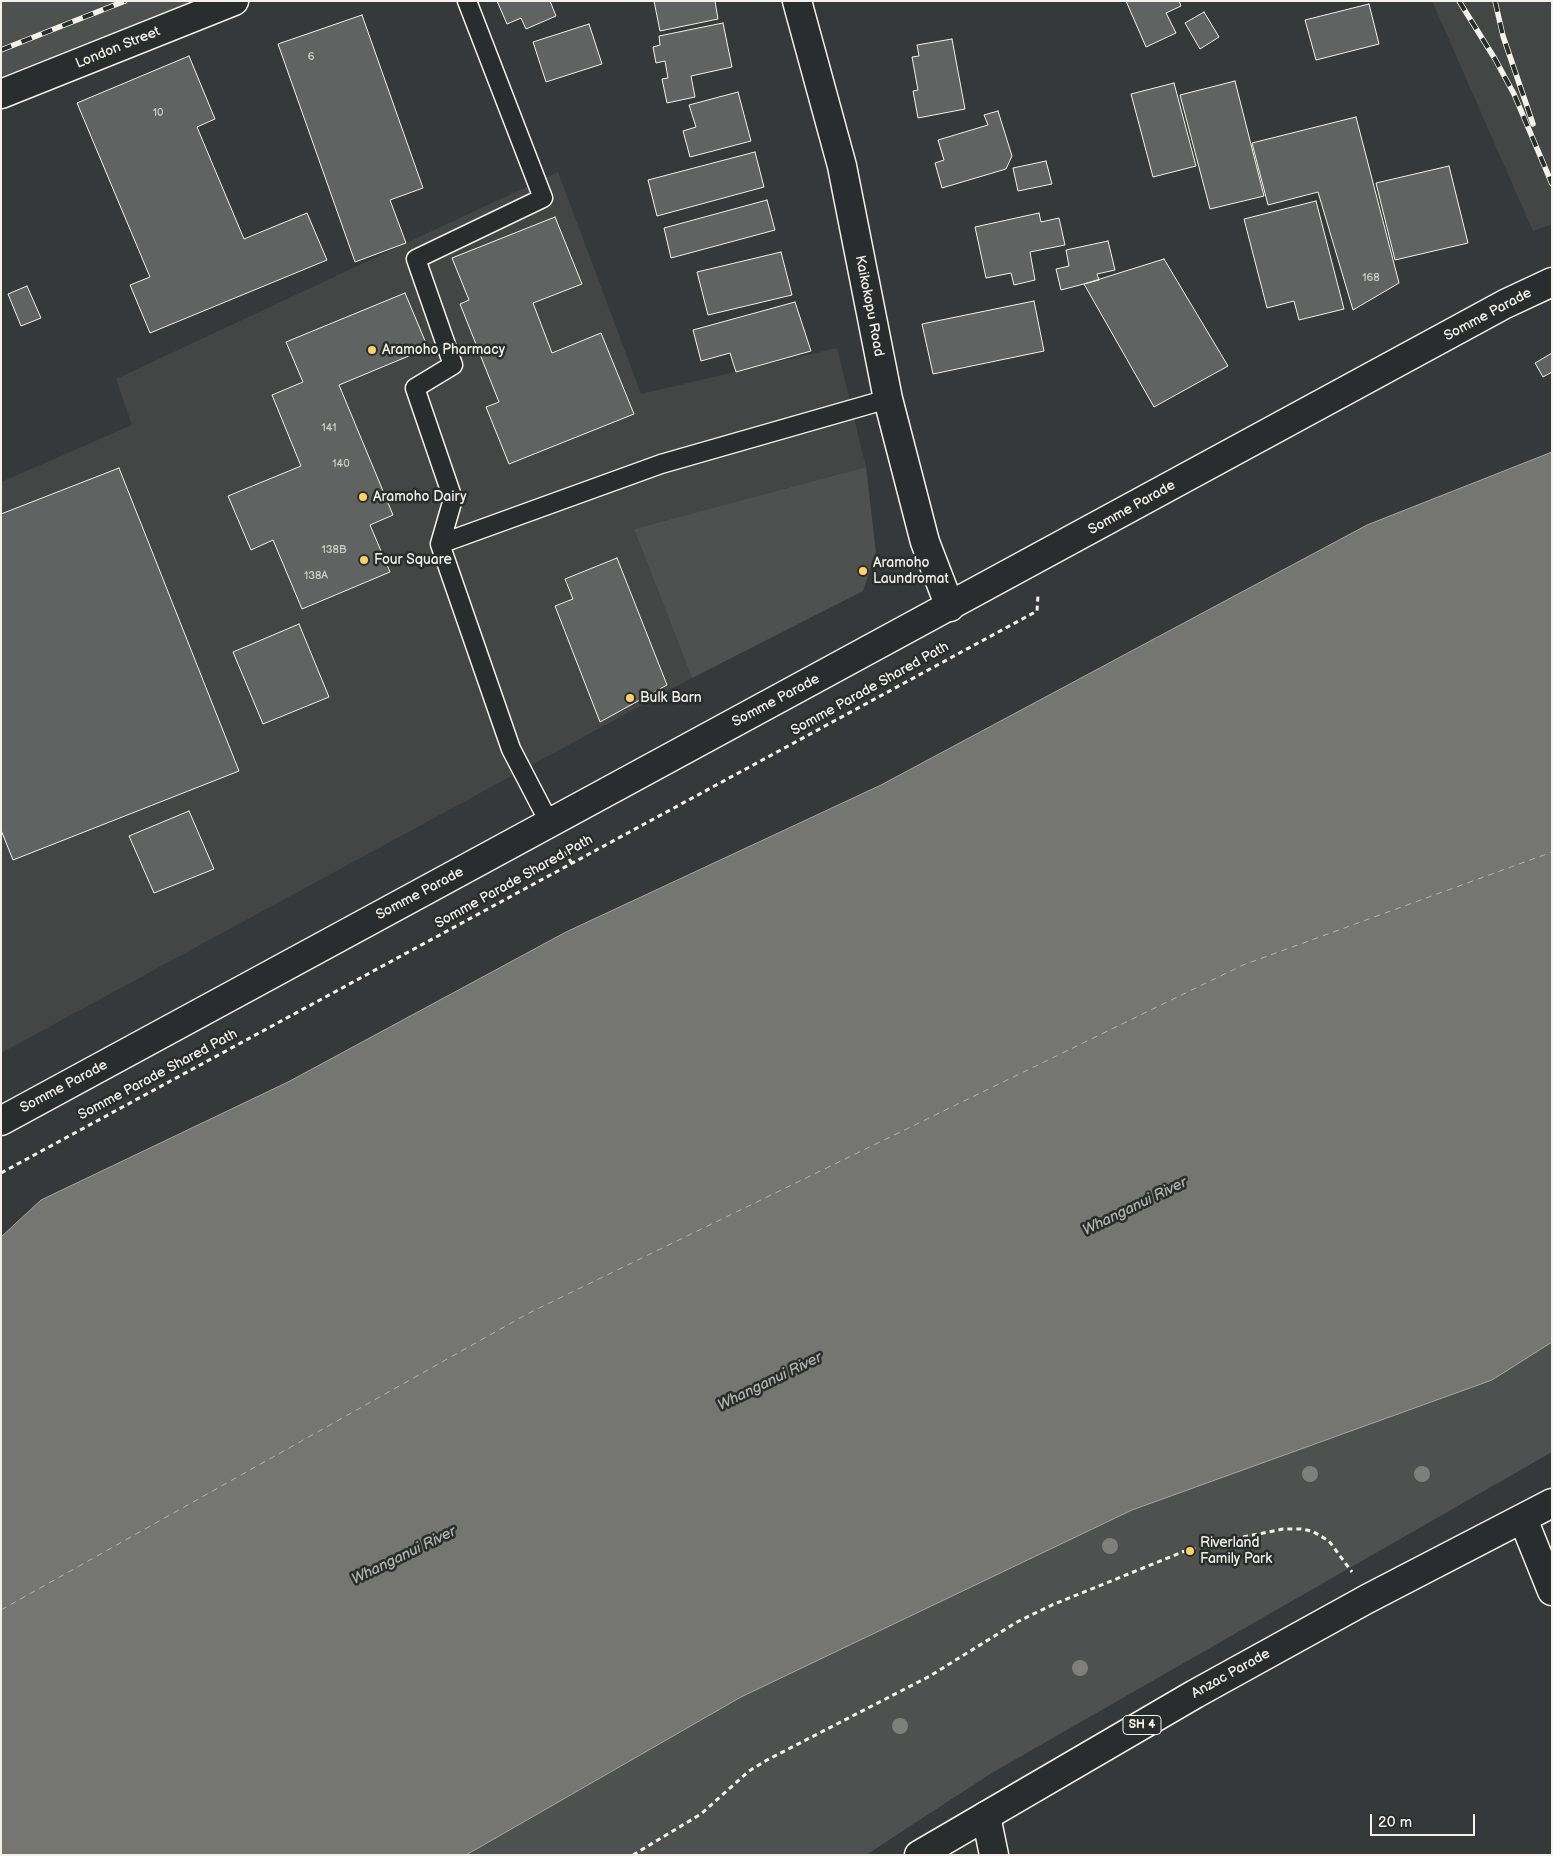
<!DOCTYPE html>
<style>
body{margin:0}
#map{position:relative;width:1553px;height:1856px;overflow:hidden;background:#363939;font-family:"Balsamiq Sans",sans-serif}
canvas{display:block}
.frame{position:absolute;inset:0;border:2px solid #f4f1e8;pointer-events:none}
.scale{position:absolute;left:1370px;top:1814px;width:105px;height:22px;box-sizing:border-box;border:2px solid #f4f1e8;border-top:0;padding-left:6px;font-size:15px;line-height:18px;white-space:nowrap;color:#f4f1e8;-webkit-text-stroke:4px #2a2d2e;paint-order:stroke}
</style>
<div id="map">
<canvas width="1553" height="1856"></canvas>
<div class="frame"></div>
<div class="scale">20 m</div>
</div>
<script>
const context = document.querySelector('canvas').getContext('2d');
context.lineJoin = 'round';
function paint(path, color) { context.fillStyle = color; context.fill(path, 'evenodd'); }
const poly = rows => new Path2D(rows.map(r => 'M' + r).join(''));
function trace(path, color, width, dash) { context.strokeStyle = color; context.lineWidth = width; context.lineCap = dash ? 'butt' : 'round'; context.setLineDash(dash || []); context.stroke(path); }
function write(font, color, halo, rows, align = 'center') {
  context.font = font + ' "Balsamiq Sans",sans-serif'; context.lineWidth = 5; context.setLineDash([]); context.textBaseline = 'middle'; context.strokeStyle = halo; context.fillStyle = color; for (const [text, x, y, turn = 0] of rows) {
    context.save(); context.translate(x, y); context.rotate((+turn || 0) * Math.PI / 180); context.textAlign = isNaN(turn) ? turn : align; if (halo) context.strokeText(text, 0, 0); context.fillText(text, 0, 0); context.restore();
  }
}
paint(poly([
 [1432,1,1552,1,1552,224,1533,231],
 [558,172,641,394,837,348,866,467,634,529,692,678,1,1053,1,482,132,425,116,379]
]), '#434645');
paint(poly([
 [1,1,193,1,1,77],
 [866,467,876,553,863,591,692,678,634,529],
 [1552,1317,1552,1452,990,1774,866,1855,467,1855,826,1630]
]), '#4e514f');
const water = poly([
 [1552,452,1552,1342,1492,1380,1132,1510,741,1697,466,1855,1,1855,1,1237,41,1200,288,1082,566,932,881,785,1367,525,1552,452]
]);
paint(water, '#757572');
trace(water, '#a8a7a1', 1);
trace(poly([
 [1,1610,529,1313,1243,965,1552,852]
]), '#b4b3ad', 1, [6, 5]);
const building = poly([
 [497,1,550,1,556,16,526,29,521,18,507,24,497,1],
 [654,1,715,1,718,19,660,31,654,1],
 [1126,1,1179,1,1181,6,1166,13,1176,33,1146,47,1126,1],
 [1369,4,1379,44,1316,60,1305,20,1369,4],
 [1204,12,1219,37,1200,49,1185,23,1204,12],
 [362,15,423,188,390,200,406,243,355,262,278,44,362,15],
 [723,23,732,67,691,76,695,97,667,103,662,79,668,78,665,61,656,63,653,47,660,45,659,36,723,23],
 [589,24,602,64,546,82,533,42,589,24],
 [952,39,965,109,918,118,913,91,918,90,912,57,919,56,917,45,952,39],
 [189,56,215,119,197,127,244,239,307,213,327,260,150,333,130,285,150,277,77,103,189,56],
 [1235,81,1264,196,1210,209,1180,95,1235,81],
 [1174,83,1196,166,1153,177,1131,94,1174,83],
 [738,92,751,141,690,157,683,131,696,127,689,105,738,92],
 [998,111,1012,156,1006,169,942,188,935,163,944,160,938,140,988,125,984,115,998,111],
 [1356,117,1399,283,1353,310,1318,192,1268,205,1252,143,1356,117],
 [755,152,764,187,657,216,648,180,755,152],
 [1046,161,1052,184,1018,191,1013,168,1046,161],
 [1449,166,1468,243,1395,260,1376,183,1449,166],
 [767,200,775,230,671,258,664,228,767,200],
 [1316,201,1344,309,1299,320,1294,301,1267,308,1244,219,1316,201],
 [1039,213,1041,222,1059,218,1065,245,1030,252,1035,280,1014,285,1011,273,986,278,975,227,1039,213],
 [555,217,582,284,533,303,552,353,601,333,634,414,509,464,486,407,499,402,460,304,469,300,452,258,555,217],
 [1108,241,1115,270,1097,274,1099,280,1061,290,1056,269,1069,266,1066,250,1108,241],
 [781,252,792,295,708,315,697,272,781,252],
 [1164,259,1228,366,1154,407,1084,284,1164,259],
 [27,286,41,318,21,326,8,294,27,286],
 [405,293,428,348,339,385,393,515,370,525,390,572,302,609,273,540,251,550,228,496,301,466,272,395,303,382,286,342,405,293],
 [1034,301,1044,351,933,374,922,324,1034,301],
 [795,302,811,351,736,372,730,353,701,361,693,330,795,302],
 [1552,353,1552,372,1543,377,1535,363,1552,353],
 [119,468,239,771,13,860,1,830,1,514,119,468],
 [617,558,667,685,600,722,555,606,573,599,565,579,617,558],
 [299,624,329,697,263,724,233,652,299,624],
 [189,811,214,869,154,893,129,836,189,811]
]);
paint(building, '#616362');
trace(building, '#f4f1e8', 1);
const lane = poly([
 [467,1,543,198,416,259,453,365,415,388,453,499,440,544,511,749,550,824],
 [440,544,661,464,888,399]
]);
const street = poly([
 [797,1,842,166,888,399,925,542,950,607],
 [1,94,234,1],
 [1523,1519,1552,1591],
 [986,1816,994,1855]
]);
const secondary = poly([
 [1,1121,1505,304,1552,282]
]);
const primary = poly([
 [919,1855,1195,1694,1367,1599,1552,1503]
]);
trace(lane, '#f4f1e8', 21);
trace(street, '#f4f1e8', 31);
trace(secondary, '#f4f1e8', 31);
trace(primary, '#f4f1e8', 31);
trace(poly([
 [565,851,572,864],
 [1,1173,1037,611,1038,595],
 [633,1855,701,1814,749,1771,767,1760,930,1676,1017,1622,1052,1605,1185,1551,1214,1543,1283,1529,1301,1529,1312,1531,1329,1541,1352,1572]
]), '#f4f1e8', 3, [5, 4]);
trace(lane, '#2a2d2e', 18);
trace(street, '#2a2d2e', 28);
trace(secondary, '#2a2d2e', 28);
trace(primary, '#2a2d2e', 28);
const rail = poly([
 [1459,1,1495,59,1514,94,1552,184],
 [1495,1,1503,36,1533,124],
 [1,50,125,1]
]);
trace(rail, '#f4f1e8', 5.5);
trace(rail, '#2a2d2e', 4, [11]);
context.fillStyle = '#7f7f7c';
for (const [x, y] of [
 [1310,1474],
 [1422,1474],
 [1110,1546],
 [1080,1668],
 [900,1726]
]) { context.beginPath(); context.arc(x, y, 8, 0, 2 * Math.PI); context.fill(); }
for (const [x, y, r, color] of [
 [372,350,5,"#ffd166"],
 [363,497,5,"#ffd166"],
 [364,560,5,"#ffd166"],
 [863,571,5,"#ffd166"],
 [630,698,5,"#ffd166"],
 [1190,1551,5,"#ffd166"]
]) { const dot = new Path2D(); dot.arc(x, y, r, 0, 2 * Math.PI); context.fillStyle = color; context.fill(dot); trace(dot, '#2a2d2e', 2); }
write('11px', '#cfcec6', null, [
 ["6",311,57],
 ["10",158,113],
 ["168",1371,278],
 ["141",329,428],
 ["140",341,464],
 ["138B",334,550],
 ["138A",316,576]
]);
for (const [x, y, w] of [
 [1142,1725,38]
]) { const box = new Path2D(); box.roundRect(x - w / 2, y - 9.5, w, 19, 4); context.fillStyle = '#2a2d2e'; context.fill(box); trace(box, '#f4f1e8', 1); }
write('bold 12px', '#f4f1e8', null, [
 ["SH 4",1142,1725]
]);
write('14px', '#f4f1e8', '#2a2d2e', [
 ["London Street",118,48,-22],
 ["Kaikokopu Road",869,306,79],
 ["Somme Parade",1488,315,-28],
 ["Somme Parade",1132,508,-29],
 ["Somme Parade Shared Path",870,689,-29],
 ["Somme Parade",776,701,-28],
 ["Somme Parade Shared Path",514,882,-29],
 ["Somme Parade",420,894,-28],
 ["Somme Parade Shared Path",158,1075,-28],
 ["Somme Parade",64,1087,-28],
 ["Anzac Parade",1231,1674,-29]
]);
write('14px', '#f4f1e8', '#2a2d2e', [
 ["Aramoho Pharmacy",382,350],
 ["Aramoho Dairy",373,497],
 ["Four Square",374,560],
 ["Aramoho",873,563],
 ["Laundromat",873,579],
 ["Bulk Barn",640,698],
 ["Riverland",1200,1543],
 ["Family Park",1200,1559]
], 'left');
write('italic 15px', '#b4b3ad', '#2a2d2e', [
 ["Whanganui River",1135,1207,-26],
 ["Whanganui River",770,1382,-26],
 ["Whanganui River",404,1556,-26]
]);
</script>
